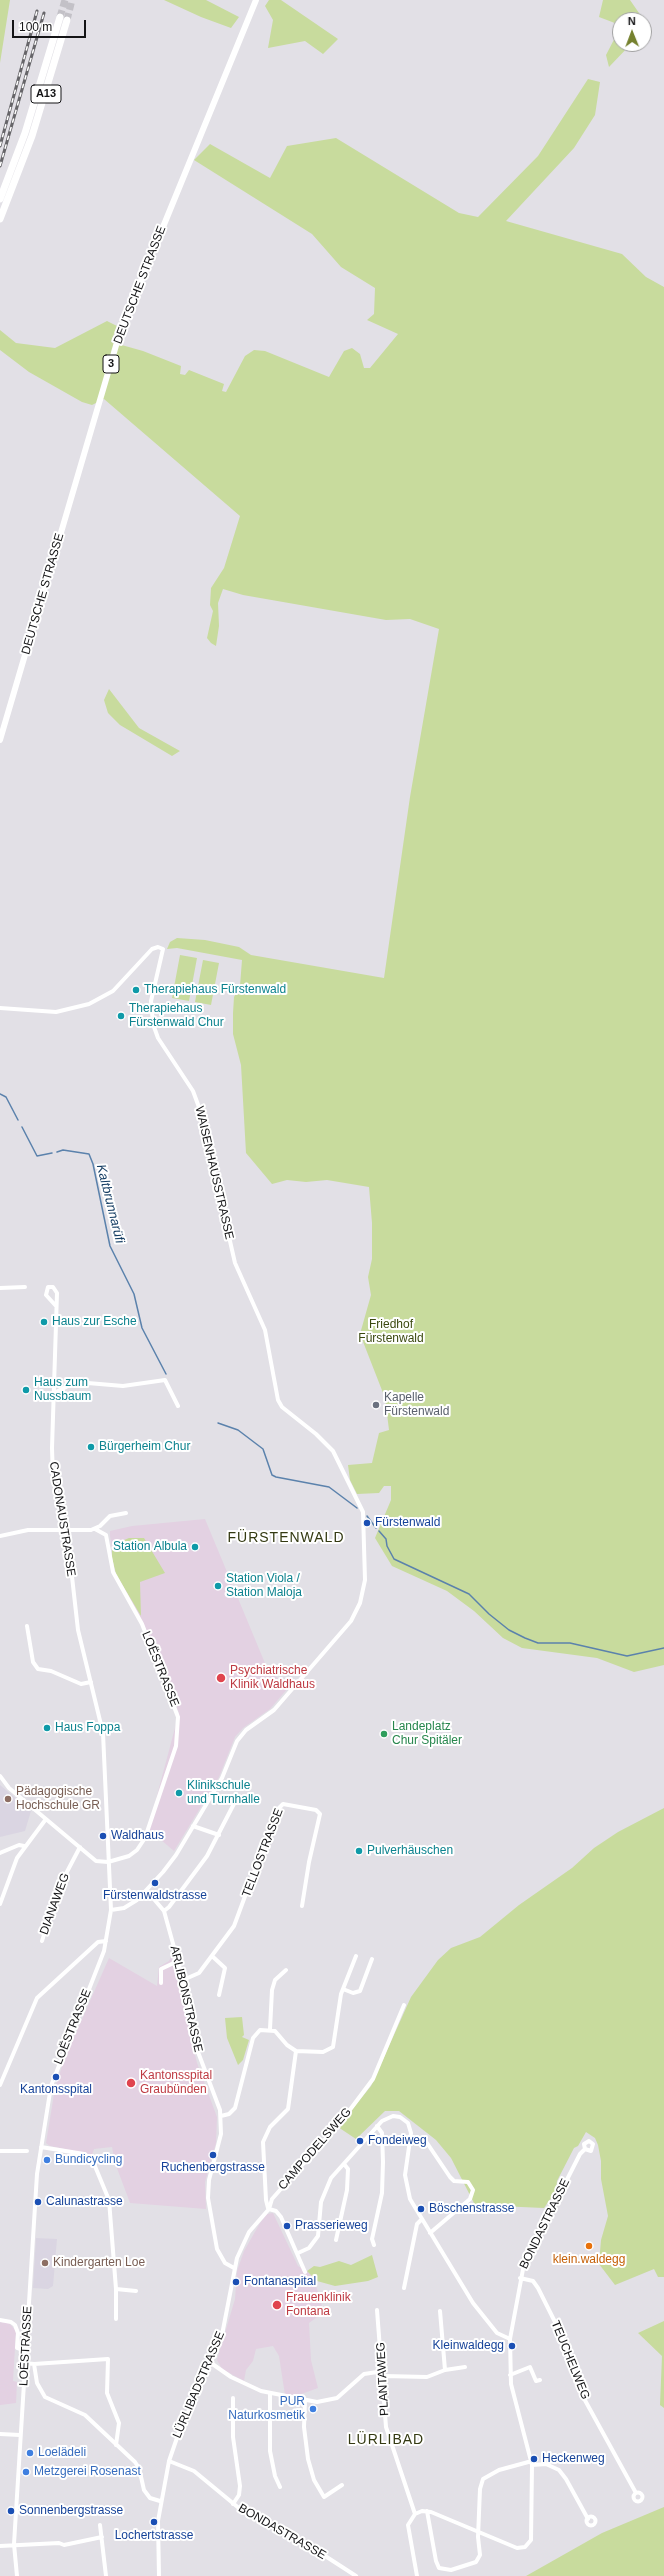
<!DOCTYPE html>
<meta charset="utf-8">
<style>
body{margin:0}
#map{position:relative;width:664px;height:2576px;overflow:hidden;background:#e2e0e6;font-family:Arial,sans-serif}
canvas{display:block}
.north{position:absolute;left:612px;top:12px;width:40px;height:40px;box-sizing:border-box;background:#fff;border:1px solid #a1a1a2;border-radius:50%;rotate:359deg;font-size:11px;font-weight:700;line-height:16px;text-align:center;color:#141416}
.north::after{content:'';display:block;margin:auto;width:14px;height:18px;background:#75812e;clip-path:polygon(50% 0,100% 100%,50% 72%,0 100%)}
.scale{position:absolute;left:12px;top:20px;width:74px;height:18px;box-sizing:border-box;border:2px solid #141416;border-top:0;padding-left:5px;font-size:12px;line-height:14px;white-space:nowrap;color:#141416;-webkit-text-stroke:3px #fff;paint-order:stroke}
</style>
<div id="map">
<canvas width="664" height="2576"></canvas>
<div class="north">N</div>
<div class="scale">100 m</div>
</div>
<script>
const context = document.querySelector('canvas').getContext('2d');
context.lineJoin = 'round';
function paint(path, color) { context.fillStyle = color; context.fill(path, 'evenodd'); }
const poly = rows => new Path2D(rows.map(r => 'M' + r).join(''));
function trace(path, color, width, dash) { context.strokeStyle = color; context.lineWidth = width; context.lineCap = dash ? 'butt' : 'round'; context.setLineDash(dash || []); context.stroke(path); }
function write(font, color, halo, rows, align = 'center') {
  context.font = font + ' Arial,sans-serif'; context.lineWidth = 4; context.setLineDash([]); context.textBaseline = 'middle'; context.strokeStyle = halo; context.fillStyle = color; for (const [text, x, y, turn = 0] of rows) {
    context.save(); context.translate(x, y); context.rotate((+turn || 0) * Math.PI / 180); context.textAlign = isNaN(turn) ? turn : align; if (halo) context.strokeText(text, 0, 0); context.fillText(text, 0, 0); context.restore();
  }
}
paint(poly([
 [0,1785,31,1811,25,1831,0,1837],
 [36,2238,57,2239,53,2286,48,2289,33,2288]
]), '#dad5e2');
paint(poly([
 [205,1519,267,1668,288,1688,270,1709,243,1728,235,1737,219,1777,174,1851,148,1829,179,1713,143,1622,116,1574,110,1536,110,1531,132,1526],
 [172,1955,197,2063,217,2117,216,2143,205,2182,206,2209,130,2203,115,2163,112,2147,94,2149,92,2155,50,2146,46,2143,55,2088,64,2060,109,1958,157,1986,159,1967,169,1961],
 [273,2213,298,2266,313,2275,322,2306,320,2315,309,2323,311,2360,318,2388,296,2396,285,2395,279,2356,273,2346,256,2349,253,2361,246,2370,244,2381,222,2369,217,2360,235,2299,237,2271,244,2251,260,2223,267,2214],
 [0,2322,9,2323,16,2331,13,2381,17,2382,16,2403,0,2405]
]), '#e3d1e2');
paint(poly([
 [0,0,10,0,0,63],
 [164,0,206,0,239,17,231,28,201,17],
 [269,0,281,0,338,39,323,54,305,41,268,48,273,20,265,6],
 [603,0,630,0,648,26,644,31,644,20,620,20,620,25,599,17],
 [620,28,620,44,631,44,609,67,606,55],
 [588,79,600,82,595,115,574,148,506,221,622,254,646,277,664,287,664,1665,634,1672,597,1658,522,1648,503,1638,474,1611,447,1591,392,1566,375,1538,391,1500,391,1486,384,1486,379,1493,357,1494,350,1480,348,1465,372,1463,379,1433,389,1430,385,1398,360,1334,371,1295,368,1277,372,1259,372,1223,369,1187,327,1180,306,1182,287,1180,272,1184,246,1153,241,1065,233,1034,233,1013,234,997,240,986,242,960,177,948,167,949,170,942,177,938,205,940,239,947,251,955,384,978,410,797,439,629,410,619,386,620,243,595,223,589,218,603,219,626,216,646,211,643,207,638,213,611,210,605,211,588,224,568,240,516,104,399,92,405,82,402,29,372,0,350,0,330,16,343,55,348,107,321,117,326,111,342,143,351,181,366,180,374,185,375,189,370,224,384,222,391,226,392,245,356,254,350,265,351,329,377,344,351,352,348,360,354,364,368,370,368,398,334,367,320,374,314,375,288,341,267,312,234,194,160,210,144,270,178,287,146,336,138,459,213,478,217,538,156],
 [109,689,139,728,180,751,172,756,120,725,108,713,104,700],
 [180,955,197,958,189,1001,172,998],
 [203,960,219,963,211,1005,195,1002],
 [129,1538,144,1538,165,1573,140,1582,141,1616,116,1574,112,1558,112,1548,115,1544],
 [664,1808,664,2277,658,2277,654,2269,615,2285,599,2264,601,2240,608,2216,601,2179,601,2161,598,2145,595,2138,586,2132,578,2146,574,2148,557,2181,556,2191,544,2208,475,2205,451,2158,436,2140,399,2111,385,2111,356,2139,338,2127,371,2086,411,1997,438,1960,451,1948,480,1937,519,1905,572,1868,594,1848,618,1832],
 [242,2017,244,2035,242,2037,249,2040,243,2060,238,2065,227,2038,225,2018],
 [372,2255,378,2277,368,2281,335,2286,317,2281,307,2271,314,2266,320,2267,339,2261,351,2265],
 [664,2321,664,2408,660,2405,662,2356,638,2333],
 [664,2507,664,2576,526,2576,602,2533]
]), '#c8db9d');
trace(poly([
 [0,1094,6,1097,18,1120],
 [22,1127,37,1156,52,1153],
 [57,1152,63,1150,89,1154,93,1164,110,1246,134,1294,142,1328,166,1374],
 [218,1423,238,1430,263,1449,272,1475,276,1477,329,1487,357,1508],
 [367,1516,376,1528],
 [379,1531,386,1539,387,1546,394,1559,469,1594,489,1614,509,1630,525,1638,538,1643,570,1643,627,1656,664,1648]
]), '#5b82ac', 1.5);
trace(poly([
 [60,17,65,0],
 [67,20,72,0]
]), '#c3c1c7', 7, [7, 3.5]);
trace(poly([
 [0,1008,56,1012,89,1004,113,991,152,949,158,947,163,949,151,1001,153,1024,158,1038,193,1091,200,1110,235,1263,265,1330,278,1400,282,1407,316,1434,333,1451,363,1512,365,1580,360,1603,351,1621,274,1710,246,1730,237,1741,222,1778,176,1855,163,1872,137,1900,124,1908,111,1910],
 [0,1288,25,1287],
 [54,1393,76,1382,123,1386,165,1380,178,1406],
 [0,1536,28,1530,91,1530,100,1526,110,1516,126,1513],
 [27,1626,33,1662,38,1669,51,1671,81,1684,91,1682],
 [0,1776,9,1788,96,1861,108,1862,129,1856,137,1850,145,1838,176,1746,178,1717,142,1624,113,1572,106,1535,95,1529],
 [193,1826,219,1835],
 [0,1853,19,1845,24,1846],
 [147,1891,164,1911,183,1980,198,2052,220,2110,221,2134,209,2180,208,2198,217,2249,225,2263,234,2268],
 [0,1904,17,1858,46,1819],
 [164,1911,169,1907,207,1856,238,1796],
 [42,1941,59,1887,80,1847],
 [212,1956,225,1968,219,1995],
 [183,1980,199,1973,234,1926,277,1810,283,1804,316,1810,320,1814,309,1862,302,1906],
 [161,1983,161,1969,178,1961],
 [343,1989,353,1993,360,1991,372,1959],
 [270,2029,272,1990,275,1980,286,1970],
 [0,2085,37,1998,98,1942,106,1941],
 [221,2116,229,2114,235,2108,253,2038,260,2030,275,2031,287,2045,296,2051,323,2052,333,2047,341,1994,356,1956],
 [425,2140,450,2177,454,2181,468,2182,473,2190,470,2199,430,2233],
 [41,2147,84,2154,92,2159,109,2200,116,2289,136,2291],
 [0,2151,27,2151],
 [268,2208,266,2200,263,2142,270,2127,288,2109,296,2051],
 [269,2209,272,2199,343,2119,373,2079,404,2005],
 [336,2240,347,2190,348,2169,344,2164],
 [374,2245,372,2239,382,2193,383,2162,382,2133,377,2126],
 [298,2253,309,2248,318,2236,321,2202,331,2178,382,2121,393,2116,400,2117,408,2123,411,2133,405,2175,410,2199,473,2303,497,2333,510,2339],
 [520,2278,533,2281,538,2288,560,2332,581,2393,636,2493],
 [404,2288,417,2224,422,2219],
 [116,2289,116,2319],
 [377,2310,386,2427,415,2514],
 [440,2311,445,2370],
 [0,2320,11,2322,15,2325,18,2333,17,2348,25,2351],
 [25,2363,34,2364,37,2383,45,2397,85,2415,135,2462,139,2468,144,2490,150,2498,160,2501],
 [211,2363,231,2377,261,2391,317,2402,337,2398,364,2374,384,2371],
 [34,2364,108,2359,107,2393,119,2423,116,2445],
 [510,2375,530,2367,536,2381,540,2380],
 [384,2376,427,2377,445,2370,465,2367],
 [270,2393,270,2451,275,2476,280,2487],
 [305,2400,304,2427,308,2459,314,2480,324,2497,342,2485],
 [0,2434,20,2435],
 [169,2461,194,2471,240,2509,302,2541,356,2576],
 [532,2465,546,2464,559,2470,566,2479,588,2519],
 '633.5 2497a4.5 4.5 0 1 1 9 0a4.5 4.5 0 1 1-9 0Z',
 [233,2504,239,2495,240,2486,233,2437,233,2398],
 [427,2511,436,2561,439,2568,451,2570,476,2562,480,2555,478,2537,480,2489,483,2479,499,2470,532,2461],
 '586.5 2521a4.5 4.5 0 1 1 9 0a4.5 4.5 0 1 1-9 0Z',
 [100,2525,106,2576],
 [0,2546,59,2543,64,2545,102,2537],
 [17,2576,14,2544,37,2174,51,2086,104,1951,111,1910,103,1733,78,1630,69,1550,53,1478,52,1448,57,1293,53,1287,48,1287,46,1295,56,1306],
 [159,2576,158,2521,169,2461,179,2432,221,2340,237,2258,249,2232,269,2209,276,2211,281,2217,305,2272],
 [417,2576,408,2525,415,2514,422,2511,431,2512,517,2548,525,2547,531,2540,532,2465,511,2384,510,2339,524,2264,580,2154,585,2149,584,2144,589,2141,593,2144,591,2151,585,2149]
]), '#fff', 4);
trace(poly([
 [0,740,120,332,256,0]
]), '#fff', 6);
trace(poly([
 [0,199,25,133,60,17],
 [0,219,32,136,67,20]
]), '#fff', 7);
const rail = poly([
 [0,146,37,11],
 [0,166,44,13]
]);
trace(rail, '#666569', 3);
trace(rail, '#fff', 1.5, [4.5]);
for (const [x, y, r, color] of [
 [136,990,4,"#0f9aa8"],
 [121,1016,4,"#0f9aa8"],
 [44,1322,4,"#0f9aa8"],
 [26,1390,4,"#0f9aa8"],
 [376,1405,4,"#6b7280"],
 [91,1447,4,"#0f9aa8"],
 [367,1523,4,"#1a4fb4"],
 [195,1547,4,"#0f9aa8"],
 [218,1586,4,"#0f9aa8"],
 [221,1678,5,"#e0444e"],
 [47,1728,4,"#0f9aa8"],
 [384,1734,4,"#2e9e5b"],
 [179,1793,4,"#0f9aa8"],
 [8,1799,4,"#8d6e63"],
 [103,1836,4,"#1a4fb4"],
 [359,1851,4,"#0f9aa8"],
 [155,1883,4,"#1a4fb4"],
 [56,2077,4,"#1a4fb4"],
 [131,2083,5,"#e0444e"],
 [360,2141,4,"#1a4fb4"],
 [213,2155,4,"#1a4fb4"],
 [47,2160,4,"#3f7fe0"],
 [38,2202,4,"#1a4fb4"],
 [421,2209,4,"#1a4fb4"],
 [287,2226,4,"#1a4fb4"],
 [589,2246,4,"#e8710a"],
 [45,2263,4,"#8d6e63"],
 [236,2282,4,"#1a4fb4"],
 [277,2305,5,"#e0444e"],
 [512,2346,4,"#1a4fb4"],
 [313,2409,4,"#3f7fe0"],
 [30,2453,4,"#3f7fe0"],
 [534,2459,4,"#1a4fb4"],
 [26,2472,4,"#3f7fe0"],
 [11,2511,4,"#1a4fb4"],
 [154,2522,4,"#1a4fb4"]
]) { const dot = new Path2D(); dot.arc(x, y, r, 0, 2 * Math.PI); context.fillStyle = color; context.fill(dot); trace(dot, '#fff', 1.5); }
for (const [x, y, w] of [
 [46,94,30],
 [111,364,16]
]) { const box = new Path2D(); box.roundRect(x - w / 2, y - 9, w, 18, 3); context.fillStyle = '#fff'; context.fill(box); trace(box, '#141416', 1); }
write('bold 11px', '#141416', null, [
 ["A13",46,94],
 ["3",111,364]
]);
write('12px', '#141416', '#fff', [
 ["DEUTSCHE STRASSE",140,285,-69],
 ["DEUTSCHE STRASSE",43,594,-74],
 ["WAISENHAUSSTRASSE",214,1173,77],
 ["CADONAUSTRASSE",62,1519,81],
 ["LOËSTRASSE",160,1669,68],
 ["TELLOSTRASSE",263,1853,-69],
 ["DIANAWEG",55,1904,-70],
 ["ARLIBONSTRASSE",186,1999,77],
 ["LOËSTRASSE",73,2027,-68],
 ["CAMPODELSWEG",315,2149,-49],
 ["BONDASTRASSE",545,2224,-64],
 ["LOËSTRASSE",26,2346,-87],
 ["TEUCHELWEG",570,2360,68],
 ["PLANTAWEG",383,2379,-93],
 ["LÜRLIBADSTRASSE",199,2385,-67],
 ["BONDASTRASSE",282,2532,30]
]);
write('12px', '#0d838f', '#fff', [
 ["Therapiehaus Fürstenwald",144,990],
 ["Therapiehaus",129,1009],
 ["Fürstenwald Chur",129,1023],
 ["Haus zur Esche",52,1322],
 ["Haus zum",34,1383],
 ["Nussbaum",34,1397],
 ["Bürgerheim Chur",99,1447],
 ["Station Albula",187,1547,"right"],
 ["Station Viola /",226,1579],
 ["Station Maloja",226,1593],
 ["Haus Foppa",55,1728],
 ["Klinikschule",187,1786],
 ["und Turnhalle",187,1800],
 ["Pulverhäuschen",367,1851]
], 'left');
write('12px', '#3b4910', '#fff', [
 ["Friedhof",391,1325],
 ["Fürstenwald",391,1339]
]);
write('12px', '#5b616d', '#fff', [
 ["Kapelle",384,1398],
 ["Fürstenwald",384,1412]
], 'left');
write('12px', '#164399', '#fff', [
 ["Fürstenwald",375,1523],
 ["Waldhaus",111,1836],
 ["Fürstenwaldstrasse",155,1896,"center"],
 ["Kantonsspital",56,2090,"center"],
 ["Fondeiweg",368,2141],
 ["Ruchenbergstrasse",213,2168,"center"],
 ["Calunastrasse",46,2202],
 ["Böschenstrasse",429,2209],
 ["Prasserieweg",295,2226],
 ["Fontanaspital",244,2282],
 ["Kleinwaldegg",504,2346,"right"],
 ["Heckenweg",542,2459],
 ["Sonnenbergstrasse",19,2511],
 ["Lochertstrasse",154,2536,"center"]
], 'left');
write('12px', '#be3a42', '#fff', [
 ["Psychiatrische",230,1671],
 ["Klinik Waldhaus",230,1685],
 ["Kantonsspital",140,2076],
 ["Graubünden",140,2090],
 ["Frauenklinik",286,2298],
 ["Fontana",286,2312]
], 'left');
write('12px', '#27864d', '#fff', [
 ["Landeplatz",392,1727],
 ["Chur Spitäler",392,1741]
], 'left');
write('12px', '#785e54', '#fff', [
 ["Pädagogische",16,1792],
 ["Hochschule GR",16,1806],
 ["Kindergarten Loe",53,2263]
], 'left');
write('12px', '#366cbe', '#fff', [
 ["Bundicycling",55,2160],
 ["PUR",305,2402,"right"],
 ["Naturkosmetik",305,2416,"right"],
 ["Loelädeli",38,2453],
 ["Metzgerei Rosenast",34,2472]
], 'left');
write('12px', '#c56008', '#fff', [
 ["klein.waldegg",589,2260]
]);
write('italic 13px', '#163e64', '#fff', [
 ["Kaltbrunnarüfi",110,1204,76]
]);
context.letterSpacing = '1px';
write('14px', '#343a12', '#fff', [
 ["FÜRSTENWALD",286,1538],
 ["LÜRLIBAD",386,2440]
]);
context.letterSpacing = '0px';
</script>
